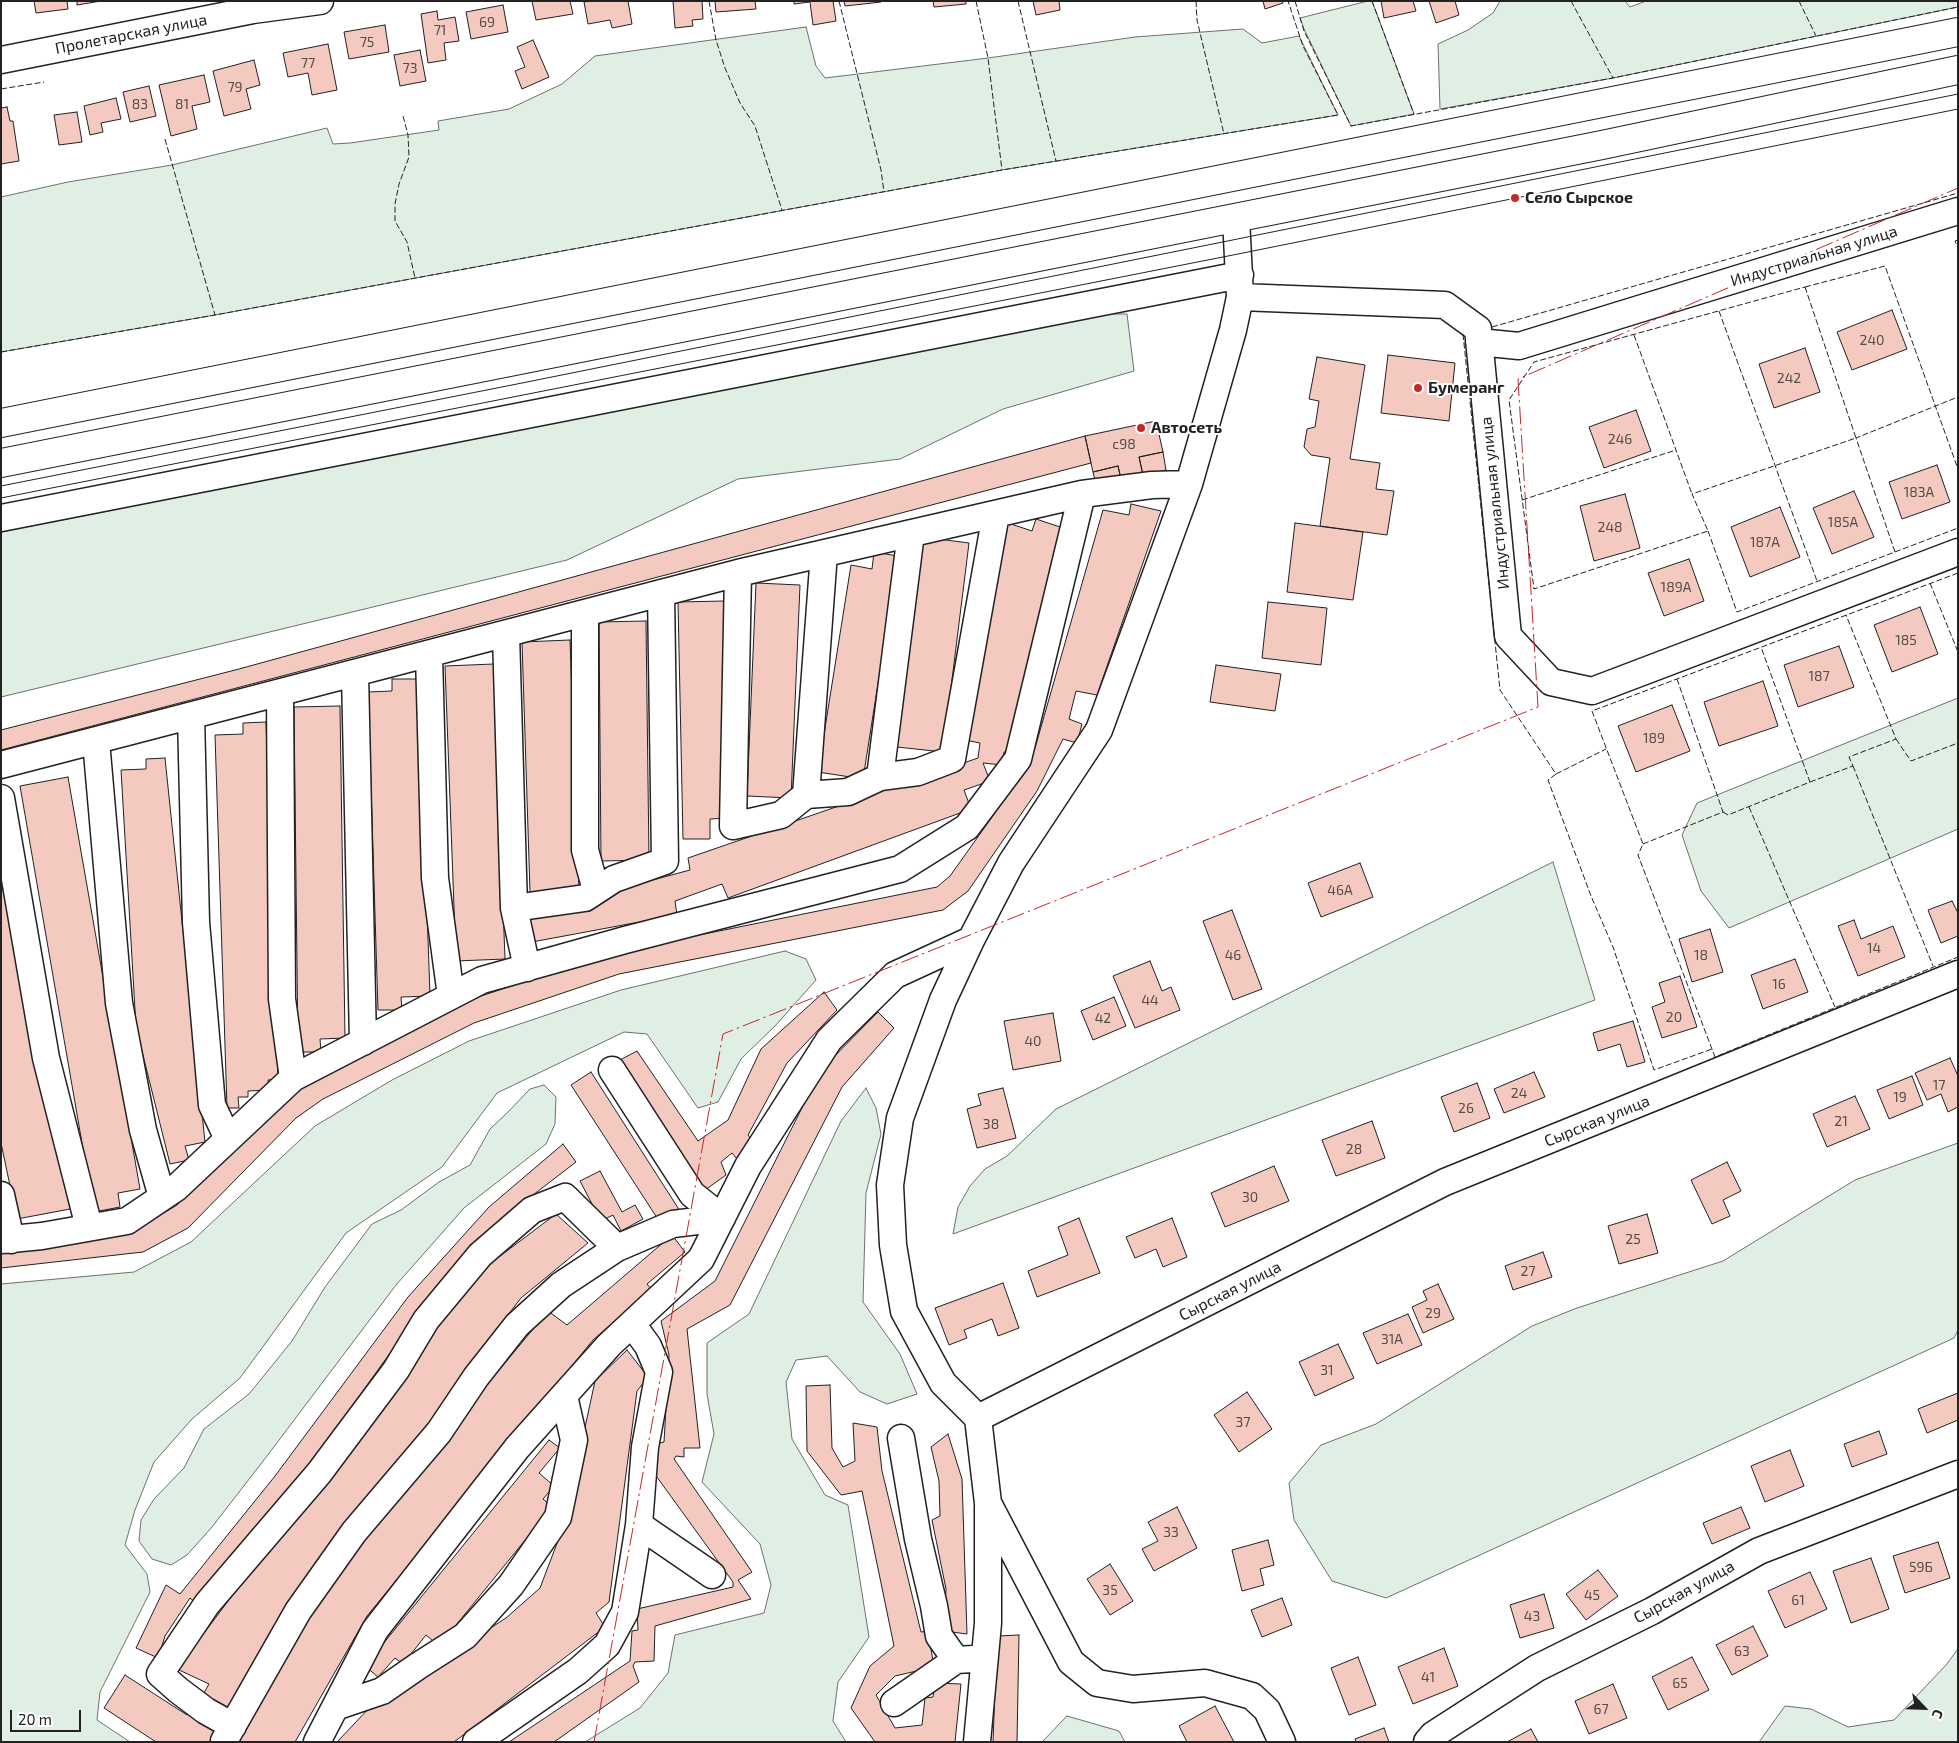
<!DOCTYPE html>
<meta charset="utf-8">
<style>
body{margin:0}
#map{position:relative;width:1959px;height:1743px;overflow:hidden;background:#fff;font-family:"Exo 2",sans-serif}
canvas{display:block}
.frame{position:absolute;inset:0;border:2px solid #222;pointer-events:none}
.north{position:absolute;left:1899px;top:1683px;width:50px;height:50px;-webkit-text-stroke:4px #fff;paint-order:stroke;rotate:114deg;font-size:14px;font-weight:700;line-height:20px;text-align:center;color:#222}
.north::after{content:'';display:block;margin:auto;width:18px;height:22px;background:#222;clip-path:polygon(50% 0,100% 100%,50% 72%,0 100%)}
.scale{position:absolute;left:10px;top:1710px;width:71px;height:22px;box-sizing:border-box;border:2px solid #222;border-top:0;padding-left:6px;font-size:15px;line-height:18px;white-space:nowrap;color:#222;-webkit-text-stroke:4px #fff;paint-order:stroke}
</style>
<div id="map">
<canvas width="1959" height="1743"></canvas>
<div class="frame"></div>
<div class="north">С</div>
<div class="scale">20 m</div>
</div>
<script>
const context = document.querySelector('canvas').getContext('2d');
context.lineJoin = 'round';
function paint(path, color) { context.fillStyle = color; context.fill(path, 'evenodd'); }
const poly = rows => new Path2D(rows.map(r => 'M' + r).join(''));
function trace(path, color, width, dash) { context.strokeStyle = color; context.lineWidth = width; context.lineCap = dash ? 'butt' : 'round'; context.setLineDash(dash || []); context.stroke(path); }
function write(font, color, halo, rows, align = 'center') {
  context.font = font + ' "Exo 2",sans-serif'; context.lineWidth = 4; context.setLineDash([]); context.textBaseline = 'middle'; context.strokeStyle = halo; context.fillStyle = color; for (const [text, x, y, turn = 0] of rows) {
    context.save(); context.translate(x, y); context.rotate((+turn || 0) * Math.PI / 180); context.textAlign = isNaN(turn) ? turn : align; if (halo) context.strokeText(text, 0, 0); context.fillText(text, 0, 0); context.restore();
  }
}
const green = poly([
 [1368,1,1372,1,1414,114,1351,126,1304,29,1300,18,1368,1],
 [1500,1,1625,1,1630,7,1646,1,1958,1,1958,7,1613,78,1440,109,1438,44,1468,30,1493,13,1500,1],
 [806,27,816,66,825,78,988,58,1135,37,1243,29,1262,43,1299,36,1338,115,1002,170,215,315,1,352,1,197,68,182,172,165,327,128,333,144,350,143,439,130,438,121,509,109,562,84,595,56,806,27],
 [1102,314,1127,314,1134,371,1003,409,900,459,738,479,567,560,1,697,1,532,387,456,888,353,1102,314],
 [1958,698,1958,829,1729,928,1701,891,1682,835,1697,803,1958,698],
 [1553,862,1595,1000,953,1234,958,1207,970,1186,985,1169,1007,1156,1056,1109,1553,862],
 [785,951,806,959,816,980,775,1026,741,1059,718,1102,698,1108,647,1034,624,1032,497,1093,442,1167,346,1233,240,1378,192,1419,154,1462,135,1510,125,1545,147,1574,150,1592,100,1692,97,1720,130,1742,1,1742,1,1284,134,1272,191,1242,315,1126,392,1080,469,1041,621,990,785,951],
 [544,1085,556,1097,555,1124,546,1144,464,1208,396,1285,267,1456,212,1527,187,1555,171,1565,152,1559,139,1541,141,1520,154,1499,184,1468,204,1429,249,1394,292,1341,325,1287,372,1224,401,1210,439,1182,470,1165,490,1129,508,1112,530,1089,544,1085],
 [866,1088,876,1108,881,1134,866,1193,863,1302,900,1354,917,1394,887,1404,860,1392,827,1356,796,1360,786,1382,792,1439,825,1495,848,1505,869,1637,838,1682,833,1721,846,1742,585,1742,640,1708,668,1673,675,1635,764,1613,771,1585,760,1544,702,1482,714,1434,707,1394,707,1343,749,1314,841,1121,866,1088],
 [1958,1143,1958,1330,1954,1338,1386,1598,1332,1581,1294,1520,1289,1483,1321,1445,1376,1424,1532,1326,1577,1308,1723,1261,1855,1180,1958,1143],
 [1958,1649,1958,1742,1759,1742,1785,1706,1811,1709,1848,1727,1894,1720,1946,1665,1958,1649],
 [1067,1716,1119,1731,1125,1742,1042,1742,1067,1716]
]);
paint(green, '#e0efe3');
trace(green, '#6f6f6f', 1);
const building = poly([
 [34,1,67,1,68,9,36,13,34,1],
 [77,1,101,1,77,5,77,1],
 [532,1,570,1,573,14,536,20,532,1],
 [590,1,628,1,632,24,612,28,610,20,588,24,584,2,590,1],
 [673,1,702,1,703,19,692,20,693,26,675,28,673,1],
 [715,1,755,1,756,9,716,12,715,1],
 [794,1,833,1,836,21,813,25,810,2,794,4,794,1],
 [844,1,881,1,881,2,845,6,844,1],
 [933,1,966,1,966,4,934,7,933,1],
 [1033,1,1059,1,1060,10,1036,15,1033,1],
 [1263,1,1282,1,1283,3,1265,9,1263,1],
 [1381,1,1413,1,1416,11,1384,18,1381,1],
 [1429,1,1455,1,1459,15,1436,23,1429,1],
 [503,5,508,32,471,39,466,12,503,5],
 [437,11,438,20,455,17,459,41,444,43,446,60,428,63,421,14,437,11],
 [385,25,389,52,349,59,344,32,385,25],
 [533,40,549,77,522,89,515,71,525,67,517,47,533,40],
 [328,44,337,90,312,95,308,73,288,77,283,53,328,44],
 [420,50,426,81,400,86,394,55,420,50],
 [254,60,260,85,246,89,251,109,224,116,213,71,254,60],
 [204,75,210,102,192,106,197,129,171,136,159,85,204,75],
 [149,86,156,116,130,122,123,92,149,86],
 [116,98,121,119,101,123,103,132,90,135,84,106,116,98],
 [7,107,10,121,13,121,19,161,1,164,1,108,7,107],
 [77,112,82,142,59,145,54,115,77,112],
 [1892,310,1907,349,1852,370,1837,332,1892,310],
 [1805,348,1820,392,1774,408,1759,364,1805,348],
 [1388,355,1455,363,1449,421,1381,413,1388,355],
 [1317,357,1365,365,1350,459,1380,463,1376,489,1394,491,1387,535,1320,526,1330,458,1311,455,1304,447,1307,429,1315,427,1319,401,1309,399,1317,357],
 [1636,410,1651,451,1604,468,1589,427,1636,410],
 [1156,421,1163,452,1139,457,1143,475,1121,479,1118,466,1093,472,1085,436,1156,421],
 [1085,436,1091,463,1,750,1,730,239,669,1085,436],
 [1163,452,1166,470,1143,475,1139,457,1163,452],
 [1937,465,1950,502,1902,519,1889,482,1937,465],
 [1118,466,1121,479,1096,485,1093,472,1118,466],
 [1854,491,1874,537,1832,554,1813,508,1854,491],
 [1625,494,1640,548,1594,561,1580,506,1625,494],
 [1131,504,1161,511,1097,695,1076,691,1069,719,1082,724,1077,743,1063,739,1037,791,968,891,943,910,619,974,474,1023,323,1099,296,1118,188,1228,143,1252,1,1268,1,1246,139,1228,177,1205,285,1099,313,1080,472,999,615,952,937,887,950,876,1017,782,1035,748,1103,510,1129,515,1131,504],
 [1780,507,1800,557,1750,577,1731,527,1780,507],
 [1036,519,1063,528,1011,752,1004,752,1002,765,983,763,990,781,964,790,971,809,728,898,722,884,675,901,677,915,532,942,525,919,608,892,690,870,688,858,978,758,980,743,965,740,1005,522,1032,531,1036,519],
 [1295,523,1363,532,1353,600,1287,592,1295,523],
 [923,537,969,543,943,752,897,747,923,537],
 [874,552,898,556,863,779,818,772,851,565,872,569,874,552],
 [1689,559,1704,601,1664,616,1648,573,1689,559],
 [756,583,800,585,791,798,747,796,756,583],
 [724,601,728,818,710,819,710,839,683,839,678,602,724,601],
 [1268,602,1327,608,1321,665,1262,658,1268,602],
 [1920,607,1938,654,1892,672,1874,625,1920,607],
 [646,621,649,860,601,861,599,622,646,621],
 [570,640,579,890,530,892,522,642,570,640],
 [1839,646,1854,687,1798,707,1784,665,1839,646],
 [494,664,505,959,456,961,445,666,494,664],
 [1216,665,1281,674,1275,711,1210,702,1216,665],
 [392,679,419,679,430,996,401,997,402,1010,378,1010,368,692,392,691,392,679],
 [1763,681,1778,726,1719,746,1704,702,1763,681],
 [1672,705,1690,751,1636,772,1618,726,1672,705],
 [340,706,345,1038,320,1039,321,1052,298,1052,294,707,340,706],
 [266,722,278,1079,268,1080,269,1090,248,1091,248,1097,238,1097,239,1108,227,1108,215,735,243,734,243,723,266,722],
 [165,758,205,1142,185,1146,189,1160,170,1164,136,1027,121,770,146,769,146,759,165,758],
 [68,777,140,1189,118,1193,120,1207,94,1212,20,786,68,777],
 [1360,863,1373,897,1321,917,1308,883,1360,863],
 [1,880,70,1209,17,1219,1,1143,1,880],
 [1952,901,1958,913,1958,936,1941,943,1928,910,1952,901],
 [1232,910,1262,989,1233,1000,1203,921,1232,910],
 [1854,920,1861,939,1893,926,1905,957,1858,976,1838,926,1854,920],
 [1710,929,1723,972,1692,982,1679,939,1710,929],
 [1795,959,1808,992,1763,1009,1751,975,1795,959],
 [1150,961,1162,991,1171,987,1180,1010,1135,1028,1113,976,1150,961],
 [1680,976,1697,1027,1662,1038,1652,1007,1665,1002,1659,983,1680,976],
 [824,992,837,1010,787,1063,748,1135,753,1142,737,1159,732,1153,721,1162,726,1175,705,1190,618,1061,637,1051,698,1141,728,1120,761,1049,824,992],
 [1114,997,1126,1026,1093,1040,1081,1011,1114,997],
 [878,1012,894,1028,842,1087,730,1305,687,1329,700,1448,684,1448,684,1457,676,1456,674,1459,752,1572,738,1580,751,1599,655,1626,654,1661,635,1662,633,1666,639,1682,554,1742,509,1742,630,1661,632,1631,638,1630,637,1609,733,1587,733,1582,654,1473,654,1444,664,1442,669,1355,661,1321,715,1281,821,1070,878,1012],
 [1053,1013,1061,1061,1013,1070,1004,1021,1053,1013],
 [1633,1021,1645,1062,1627,1067,1620,1044,1598,1051,1593,1033,1633,1021],
 [1950,1058,1958,1076,1958,1107,1948,1112,1941,1094,1927,1100,1915,1073,1950,1058],
 [591,1072,680,1211,661,1224,571,1085,591,1072],
 [1534,1072,1545,1097,1504,1113,1494,1089,1534,1072],
 [1912,1076,1923,1105,1889,1119,1877,1090,1912,1076],
 [1477,1083,1490,1118,1454,1132,1441,1097,1477,1083],
 [1003,1088,1016,1138,977,1148,967,1109,981,1105,978,1094,1003,1088],
 [1855,1096,1870,1129,1827,1147,1813,1114,1855,1096],
 [1372,1121,1385,1158,1336,1176,1322,1140,1372,1121],
 [563,1144,576,1162,503,1218,423,1307,292,1490,197,1604,190,1598,165,1636,158,1658,136,1648,166,1585,180,1594,275,1476,408,1297,489,1207,563,1144],
 [1727,1162,1741,1191,1723,1200,1730,1216,1712,1224,1691,1180,1727,1162],
 [1274,1166,1289,1201,1225,1227,1211,1193,1274,1166],
 [600,1171,622,1212,635,1205,643,1219,621,1231,613,1215,601,1221,580,1181,600,1171],
 [556,1214,588,1243,521,1298,473,1360,434,1419,226,1713,201,1698,209,1684,177,1669,471,1278,556,1214],
 [1647,1214,1658,1253,1619,1264,1608,1226,1647,1214],
 [1079,1218,1100,1273,1037,1297,1028,1271,1068,1255,1058,1227,1079,1218],
 [1172,1218,1187,1257,1163,1267,1156,1249,1135,1258,1126,1237,1172,1218],
 [672,1235,685,1252,647,1284,651,1289,593,1340,367,1616,295,1742,235,1742,290,1640,389,1503,548,1311,567,1325,672,1235],
 [1543,1252,1552,1277,1513,1290,1505,1266,1543,1252],
 [1003,1283,1019,1328,998,1336,992,1319,964,1330,967,1338,949,1345,935,1308,1003,1283],
 [1438,1284,1454,1319,1423,1333,1412,1307,1427,1300,1423,1291,1438,1284],
 [1408,1314,1422,1345,1377,1364,1363,1333,1408,1314],
 [1338,1344,1354,1378,1315,1396,1299,1362,1338,1344],
 [627,1350,648,1377,637,1391,609,1602,596,1613,605,1627,454,1742,337,1742,372,1705,506,1618,540,1588,564,1525,595,1381,627,1350],
 [830,1385,832,1448,843,1467,855,1461,853,1423,877,1427,882,1471,921,1632,928,1631,934,1667,895,1676,876,1695,895,1728,922,1725,925,1698,933,1697,935,1683,961,1684,955,1742,875,1742,851,1708,870,1666,894,1646,862,1491,841,1495,807,1451,806,1386,830,1385],
 [1247,1392,1272,1429,1239,1452,1214,1415,1247,1392],
 [1958,1393,1958,1420,1927,1433,1918,1409,1958,1393],
 [1879,1431,1887,1454,1852,1467,1844,1444,1879,1431],
 [948,1434,962,1479,967,1634,944,1631,946,1589,932,1520,940,1516,939,1481,931,1447,948,1434],
 [549,1440,560,1448,539,1473,554,1486,543,1499,552,1507,439,1646,426,1635,403,1664,395,1658,378,1677,365,1666,549,1440],
 [1790,1450,1804,1486,1765,1502,1751,1466,1790,1450],
 [1177,1507,1197,1548,1154,1571,1142,1549,1158,1541,1148,1522,1177,1507],
 [1741,1507,1750,1528,1712,1544,1703,1523,1741,1507],
 [1268,1540,1274,1565,1260,1569,1264,1585,1242,1591,1232,1550,1268,1540],
 [1938,1542,1950,1578,1905,1593,1893,1556,1938,1542],
 [1871,1558,1889,1609,1851,1623,1833,1571,1871,1558],
 [1110,1564,1133,1601,1110,1615,1087,1579,1110,1564],
 [1598,1570,1618,1596,1586,1620,1566,1594,1598,1570],
 [1810,1572,1827,1609,1785,1628,1768,1591,1810,1572],
 [1544,1594,1554,1628,1520,1638,1510,1605,1544,1594],
 [1282,1598,1292,1625,1262,1637,1251,1610,1282,1598],
 [1753,1626,1768,1656,1732,1675,1716,1645,1753,1626],
 [1019,1635,1017,1742,993,1742,997,1636,1019,1635],
 [1444,1648,1458,1686,1413,1704,1398,1667,1444,1648],
 [1358,1657,1376,1705,1349,1715,1331,1668,1358,1657],
 [1692,1657,1709,1690,1668,1710,1652,1677,1692,1657],
 [125,1675,187,1715,192,1707,224,1728,215,1742,156,1742,104,1708,125,1675],
 [1613,1684,1627,1718,1589,1734,1575,1701,1613,1684],
 [1215,1706,1234,1742,1187,1742,1179,1726,1215,1706],
 [1384,1728,1389,1742,1356,1742,1355,1739,1384,1728],
 [1531,1729,1538,1742,1507,1742,1531,1729]
]);
paint(building, '#f3c9c0');
trace(building, '#222', 1);
const minor = poly([
 [1,60,253,10,320,1],
 [1240,297,1445,305,1478,329,1508,636,1551,682,1592,691,1958,552],
 [1479,342,1519,346,1958,211],
 [1,518,1240,275],
 [738,573,733,826,781,815,806,795,848,792,880,777,918,772,952,759,996,514],
 [585,613,585,850,596,890],
 [506,634,514,908,527,968],
 [429,655,435,878,451,996],
 [355,674,363,1042],
 [280,693,282,999,293,1078],
 [191,716,196,922,212,1105,228,1139],
 [96,741,119,1003,143,1130,162,1197],
 [1,765,738,573,1082,494,1152,485,1189,484],
 [880,777,911,533],
 [806,795,824,553],
 [1,798,46,1058,89,1227],
 [514,908,585,898,614,879,665,861,661,593],
 [612,1070,692,1194,722,1218],
 [1,1195,11,1240],
 [1,1240,42,1236,127,1221,176,1188,293,1078,482,980,625,940,900,869,967,827,1018,759,1082,494],
 [978,1418,943,1383,904,1311,893,1245,890,1185,900,1118,943,1000,971,940,1011,863,1099,730,1189,484,1233,330,1240,297,1236,218],
 [901,1438,918,1539,934,1606,939,1636,956,1660],
 [639,1525,712,1575],
 [894,1703,956,1660,973,1659],
 [335,1707,382,1691,418,1666,465,1636,511,1585,558,1517,574,1440,564,1396],
 [233,1726,206,1711,178,1690,160,1674,207,1604,319,1473,396,1370,426,1320,480,1255,532,1210,565,1197,617,1248],
 [224,1741,298,1611,354,1532,439,1432,476,1377,517,1325,561,1285,617,1248,673,1224,722,1218],
 [317,1742,375,1630,517,1448,609,1345,701,1259,748,1166,829,1040,895,975,971,940],
 [476,1742,578,1671,607,1645,625,1612,639,1525,645,1447,659,1372,648,1346,632,1324],
 [977,1742,988,1623,988,1506],
 [1282,1742,1267,1710,1252,1696,1205,1683,1133,1689,1097,1683,1071,1662,988,1503,978,1418,1445,1182,1958,974],
 [1427,1742,1433,1735,1537,1668,1652,1611,1759,1551,1958,1474]
]);
const major = poly([
 [1,423,1958,32],
 [1,463,1602,145,1958,70]
]);
trace(minor, '#222', 29);
trace(major, '#222', 30);
trace(minor, '#fff', 26);
trace(major, '#fff', 28);
trace(poly([
 [1,486,517,384,1958,94],
 [1,498,1238,254,1958,109]
]), '#222', 1);
trace(poly([
 [709,1,716,40,725,68,740,103,755,126,782,210],
 [839,1,881,170,884,192],
 [976,1,988,58,1002,170],
 [1018,1,1056,161],
 [1196,1,1197,20,1224,134],
 [1295,1,1304,31,1351,126,1613,78,1958,7],
 [1372,1,1414,114],
 [1571,1,1613,78],
 [1799,1,1816,36],
 [1,89,44,82],
 [403,116,408,135,409,157,399,184,395,204,395,221,407,242,415,278],
 [165,139,215,315],
 [1958,240,1955,241,1958,248],
 [1805,287,1856,438,1692,494,1708,531,1534,589,1509,400,1534,362,1805,287],
 [1805,287,1885,266,1958,469],
 [1719,311,1817,581],
 [1492,327,1958,193],
 [1463,334,1500,690,1556,774,1606,749],
 [1634,335,1692,494],
 [1,352,215,315,1002,170,1338,115,1303,46,1288,1],
 [1522,500,1676,450],
 [1708,531,1737,612,1958,528],
 [1895,552,1856,438,1958,397],
 [1958,573,1592,711,1643,844,1638,855,1715,1057,1958,957],
 [1930,583,1958,652],
 [1896,739,1911,761,1958,743],
 [1853,766,1933,966],
 [1556,774,1548,780,1591,896,1613,947,1654,1070,1712,1049],
 [1810,782,1853,766,1849,757,1896,739,1846,615],
 [1749,807,1835,1007],
 [1723,812,1728,815,1810,782,1761,647],
 [1643,844,1723,812,1677,679]
]), '#222', 1, [6, 2.5]);
trace(poly([
 [594,1742,723,1034,1538,707,1518,379,1958,188]
]), '#c62828', 1, [18, 4, 2.5, 4]);
for (const [x, y, r, color] of [
 [1515,198,5,"#c62828"],
 [1418,388,5,"#c62828"],
 [1141,428,5,"#c62828"]
]) { const dot = new Path2D(); dot.arc(x, y, r, 0, 2 * Math.PI); context.fillStyle = color; context.fill(dot); trace(dot, '#fff', 2); }
write('14px', '#564c4a', null, [
 ["69",487,22],
 ["71",440,30],
 ["75",367,42],
 ["77",308,63],
 ["73",410,68],
 ["79",235,87],
 ["83",140,104],
 ["81",182,104],
 ["240",1872,340],
 ["242",1789,378],
 ["246",1620,439],
 ["с98",1124,444],
 ["183А",1919,492],
 ["185А",1843,522],
 ["248",1610,527],
 ["187А",1765,542],
 ["189А",1676,587],
 ["185",1906,640],
 ["187",1819,676],
 ["189",1654,738],
 ["46А",1340,890],
 ["14",1874,948],
 ["46",1233,955],
 ["18",1701,955],
 ["16",1779,984],
 ["44",1150,1000],
 ["20",1674,1017],
 ["42",1103,1018],
 ["40",1033,1041],
 ["17",1939,1085],
 ["24",1519,1093],
 ["19",1900,1097],
 ["26",1466,1108],
 ["21",1841,1121],
 ["38",991,1124],
 ["28",1354,1149],
 ["30",1250,1197],
 ["25",1633,1239],
 ["27",1528,1271],
 ["29",1433,1313],
 ["31А",1392,1339],
 ["31",1327,1370],
 ["37",1243,1422],
 ["33",1171,1532],
 ["59Б",1921,1567],
 ["35",1110,1590],
 ["45",1592,1595],
 ["61",1798,1600],
 ["43",1532,1616],
 ["63",1742,1651],
 ["41",1428,1677],
 ["65",1680,1683],
 ["67",1601,1709]
]);
write('16px', '#222', '#fff', [
 ["Пролетарская улица",131,34,-11],
 ["Индустриальная улица",1814,256,-17],
 ["Индустриальная улица",1495,503,-96],
 ["Сырская улица",1597,1121,-22],
 ["Сырская улица",1230,1291,-27],
 ["Сырская улица",1684,1592,-29]
]);
write('bold 16px', '#222', '#fff', [
 ["Село Сырское",1525,198],
 ["Бумеранг",1428,388],
 ["Автосеть",1151,428]
], 'left');
</script>
